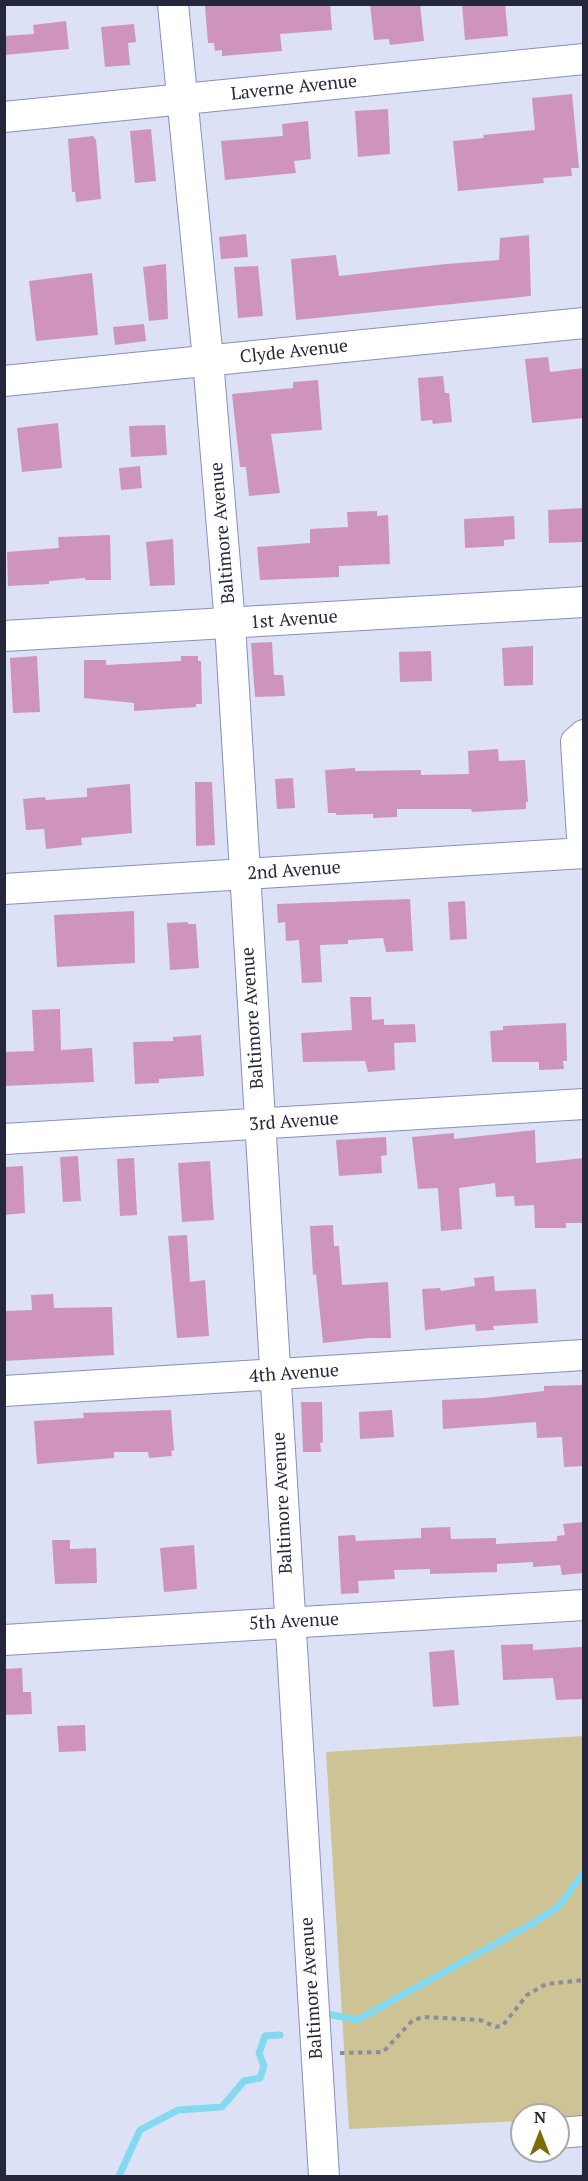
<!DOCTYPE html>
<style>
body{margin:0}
#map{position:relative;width:588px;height:2181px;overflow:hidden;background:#dce1f6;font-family:"PT Serif",serif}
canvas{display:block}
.frame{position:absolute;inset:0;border:6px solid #25283c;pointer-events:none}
.north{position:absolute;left:510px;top:2103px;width:60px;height:60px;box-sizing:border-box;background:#fff;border:2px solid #a8a9b1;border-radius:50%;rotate:0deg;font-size:16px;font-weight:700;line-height:24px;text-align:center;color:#25283c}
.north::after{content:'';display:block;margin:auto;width:21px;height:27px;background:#7e6b04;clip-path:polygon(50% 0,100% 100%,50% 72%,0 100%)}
</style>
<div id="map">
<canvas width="588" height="2181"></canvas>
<div class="frame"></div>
<div class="north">N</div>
</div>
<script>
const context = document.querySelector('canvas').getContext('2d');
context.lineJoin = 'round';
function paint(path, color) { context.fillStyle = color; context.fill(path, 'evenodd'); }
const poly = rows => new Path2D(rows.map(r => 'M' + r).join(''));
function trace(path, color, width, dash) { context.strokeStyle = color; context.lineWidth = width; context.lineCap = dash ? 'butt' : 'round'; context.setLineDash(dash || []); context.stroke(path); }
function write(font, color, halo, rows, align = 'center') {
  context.font = font + ' "PT Serif",serif'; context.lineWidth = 4.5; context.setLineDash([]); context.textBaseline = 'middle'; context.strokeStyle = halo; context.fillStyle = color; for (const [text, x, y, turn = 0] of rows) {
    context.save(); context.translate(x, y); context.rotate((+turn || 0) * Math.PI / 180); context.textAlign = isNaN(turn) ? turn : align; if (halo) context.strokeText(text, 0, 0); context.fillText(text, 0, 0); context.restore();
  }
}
paint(poly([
 [583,1736,583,2118,558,2119,558,2115,522,2115,522,2121,349,2129,326,1752]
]), '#cdc394');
trace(poly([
 [323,2013,357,2020,535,1922,559,1906,584,1872],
 [119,2176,140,2130,178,2110,222,2107,244,2081,260,2078,264,2066,259,2053,265,2036,280,2035]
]), '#83d9f0', 7);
paint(poly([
 [230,4,330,4,332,30,280,34,282,51,222,56,222,50,215,51,214,43,208,43,205,6],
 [370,4,420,4,424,41,390,45,389,39,374,40],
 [462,4,505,4,508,36,465,40],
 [66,21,69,49,4,55,4,36,34,34,33,25],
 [134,24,136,42,128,43,130,65,105,67,101,27],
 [572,94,579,168,571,168,572,176,543,178,544,183,458,191,453,141,484,138,483,135,535,130,532,98],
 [388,109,390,154,358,157,355,111],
 [308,121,311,159,294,161,296,173,225,180,221,141,283,136,282,124],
 [151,129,156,181,135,183,130,131],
 [93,136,96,140,101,199,76,202,75,192,72,192,68,139],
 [246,234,248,257,221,259,219,237],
 [529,235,531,296,296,320,291,259,336,255,339,276,446,264,499,260,500,238],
 [166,264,168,319,149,321,143,267],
 [258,266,263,316,238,318,234,267],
 [92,273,98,335,36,341,29,281],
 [144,324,146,341,115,345,113,327],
 [548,357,550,372,584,368,584,418,532,423,525,359],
 [443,376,445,393,449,393,452,422,433,424,432,420,421,421,418,378],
 [318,380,322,430,271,434,280,493,249,496,246,467,240,467,232,394,293,388,293,382],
 [58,423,62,468,22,472,17,428],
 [165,425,167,455,131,457,129,426],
 [140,466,142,488,121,490,119,468],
 [584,508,584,542,549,543,548,510],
 [377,511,377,516,388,515,390,564,339,566,339,577,260,580,257,547,310,543,310,529,348,527,347,512],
 [514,516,515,539,504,540,504,546,465,548,464,519],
 [110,535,111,580,85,580,85,578,49,581,49,584,8,586,7,552,59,548,58,537],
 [173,539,175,585,150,586,146,542],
 [272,642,274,675,283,675,285,696,255,697,251,643],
 [533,646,533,685,504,686,502,648],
 [431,651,432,681,400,682,399,652],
 [37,656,40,712,13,713,10,658],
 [181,656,198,656,198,661,201,661,202,704,196,704,196,707,134,711,134,703,84,698,84,660,106,660,106,665,181,661],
 [498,749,499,761,525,760,528,802,526,802,526,809,472,812,471,809,397,809,397,817,373,818,373,814,336,815,336,813,328,813,325,770,355,768,355,771,421,770,421,775,469,774,468,751],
 [293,778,295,808,277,809,275,779],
 [195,782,212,782,215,845,196,846],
 [130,784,132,833,81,838,82,845,46,849,44,829,26,830,23,799,45,797,46,800,87,797,87,788],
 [410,899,413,951,386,952,383,938,348,940,348,944,320,945,322,982,302,983,299,940,286,941,285,922,278,923,277,904],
 [465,901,467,939,450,940,448,902],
 [134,911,135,963,57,967,54,915],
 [188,922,188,924,196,924,199,968,170,970,167,923],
 [350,997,371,997,372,1020,384,1019,384,1025,415,1024,416,1042,394,1043,395,1070,368,1072,365,1061,303,1062,301,1033,352,1030],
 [60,1009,61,1050,92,1048,94,1082,4,1086,4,1052,34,1051,32,1010],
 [566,1023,567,1061,563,1061,564,1069,539,1070,539,1062,492,1062,490,1031,503,1030,503,1026],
 [201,1035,204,1076,159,1079,159,1083,135,1084,133,1042,173,1041,173,1037],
 [535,1130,536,1163,584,1158,584,1223,566,1223,566,1228,535,1228,534,1205,515,1206,514,1196,496,1197,495,1183,459,1188,462,1229,441,1231,438,1188,418,1189,412,1137,454,1133,454,1139],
 [386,1137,387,1155,381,1156,382,1173,339,1176,336,1140],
 [78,1156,81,1201,63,1202,60,1157],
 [134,1158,137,1215,120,1216,117,1159],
 [210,1161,214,1220,182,1222,178,1163],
 [23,1166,25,1213,4,1215,4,1167],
 [333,1225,334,1246,339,1246,342,1285,388,1282,391,1338,369,1338,323,1343,316,1274,313,1275,310,1226],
 [187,1235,190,1282,205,1280,209,1336,177,1338,168,1236],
 [494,1276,495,1291,536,1289,538,1323,493,1326,494,1330,476,1331,475,1324,425,1330,422,1289,440,1288,441,1291,475,1286,474,1278],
 [53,1294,54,1308,112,1307,114,1355,4,1361,4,1311,32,1310,31,1295],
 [584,1385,584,1466,564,1467,562,1437,537,1438,536,1422,443,1429,442,1400,485,1398,544,1391,544,1386],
 [301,1402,322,1402,323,1442,320,1443,321,1452,303,1452],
 [171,1410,174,1450,171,1451,172,1456,149,1458,148,1452,114,1452,114,1458,37,1464,34,1421,84,1418,83,1413],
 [392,1410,394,1437,360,1439,359,1412],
 [584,1522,584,1573,562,1575,560,1565,533,1567,533,1562,497,1564,497,1572,430,1574,430,1569,394,1570,395,1579,358,1581,359,1593,341,1594,338,1536,355,1535,356,1541,421,1538,421,1528,450,1527,451,1539,496,1538,496,1544,557,1541,557,1536,565,1535,563,1524],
 [52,1540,70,1540,70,1549,96,1548,97,1583,55,1584],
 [194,1545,197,1589,164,1592,160,1548],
 [533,1644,533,1650,582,1647,583,1699,556,1700,553,1678,503,1680,501,1645],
 [454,1650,459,1705,433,1707,429,1652],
 [22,1668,23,1692,31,1692,32,1714,4,1715,4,1669],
 [85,1725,86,1751,59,1752,57,1726]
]), '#ce94be');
const minor = poly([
 [173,4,208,360,230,624,324,2176],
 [4,117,584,59],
 [4,381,584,323],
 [4,636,584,602],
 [583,853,576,742,584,735],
 [4,889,584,853],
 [4,1139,584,1104],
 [4,1391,584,1355],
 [4,1640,584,1605],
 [558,2133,584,2131]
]);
trace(minor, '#868fc1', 32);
trace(poly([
 [340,2053,383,2052,412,2021,423,2017,480,2020,496,2027,503,2025,527,1995,546,1984,584,1980]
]), '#898da1', 4, [4.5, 4.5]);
trace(minor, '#fff', 30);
write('18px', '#25283c', '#fff', [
 ["Laverne Avenue",294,88,-6],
 ["Clyde Avenue",294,352,-6],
 ["Baltimore Avenue",223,533,-95],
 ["1st Avenue",294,620,-4],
 ["2nd Avenue",294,871,-4],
 ["Baltimore Avenue",253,1018,-94],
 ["3rd Avenue",294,1122,-4],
 ["4th Avenue",294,1374,-4],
 ["Baltimore Avenue",283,1503,-93],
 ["5th Avenue",294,1622,-3],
 ["Baltimore Avenue",312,1988,-94]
]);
</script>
